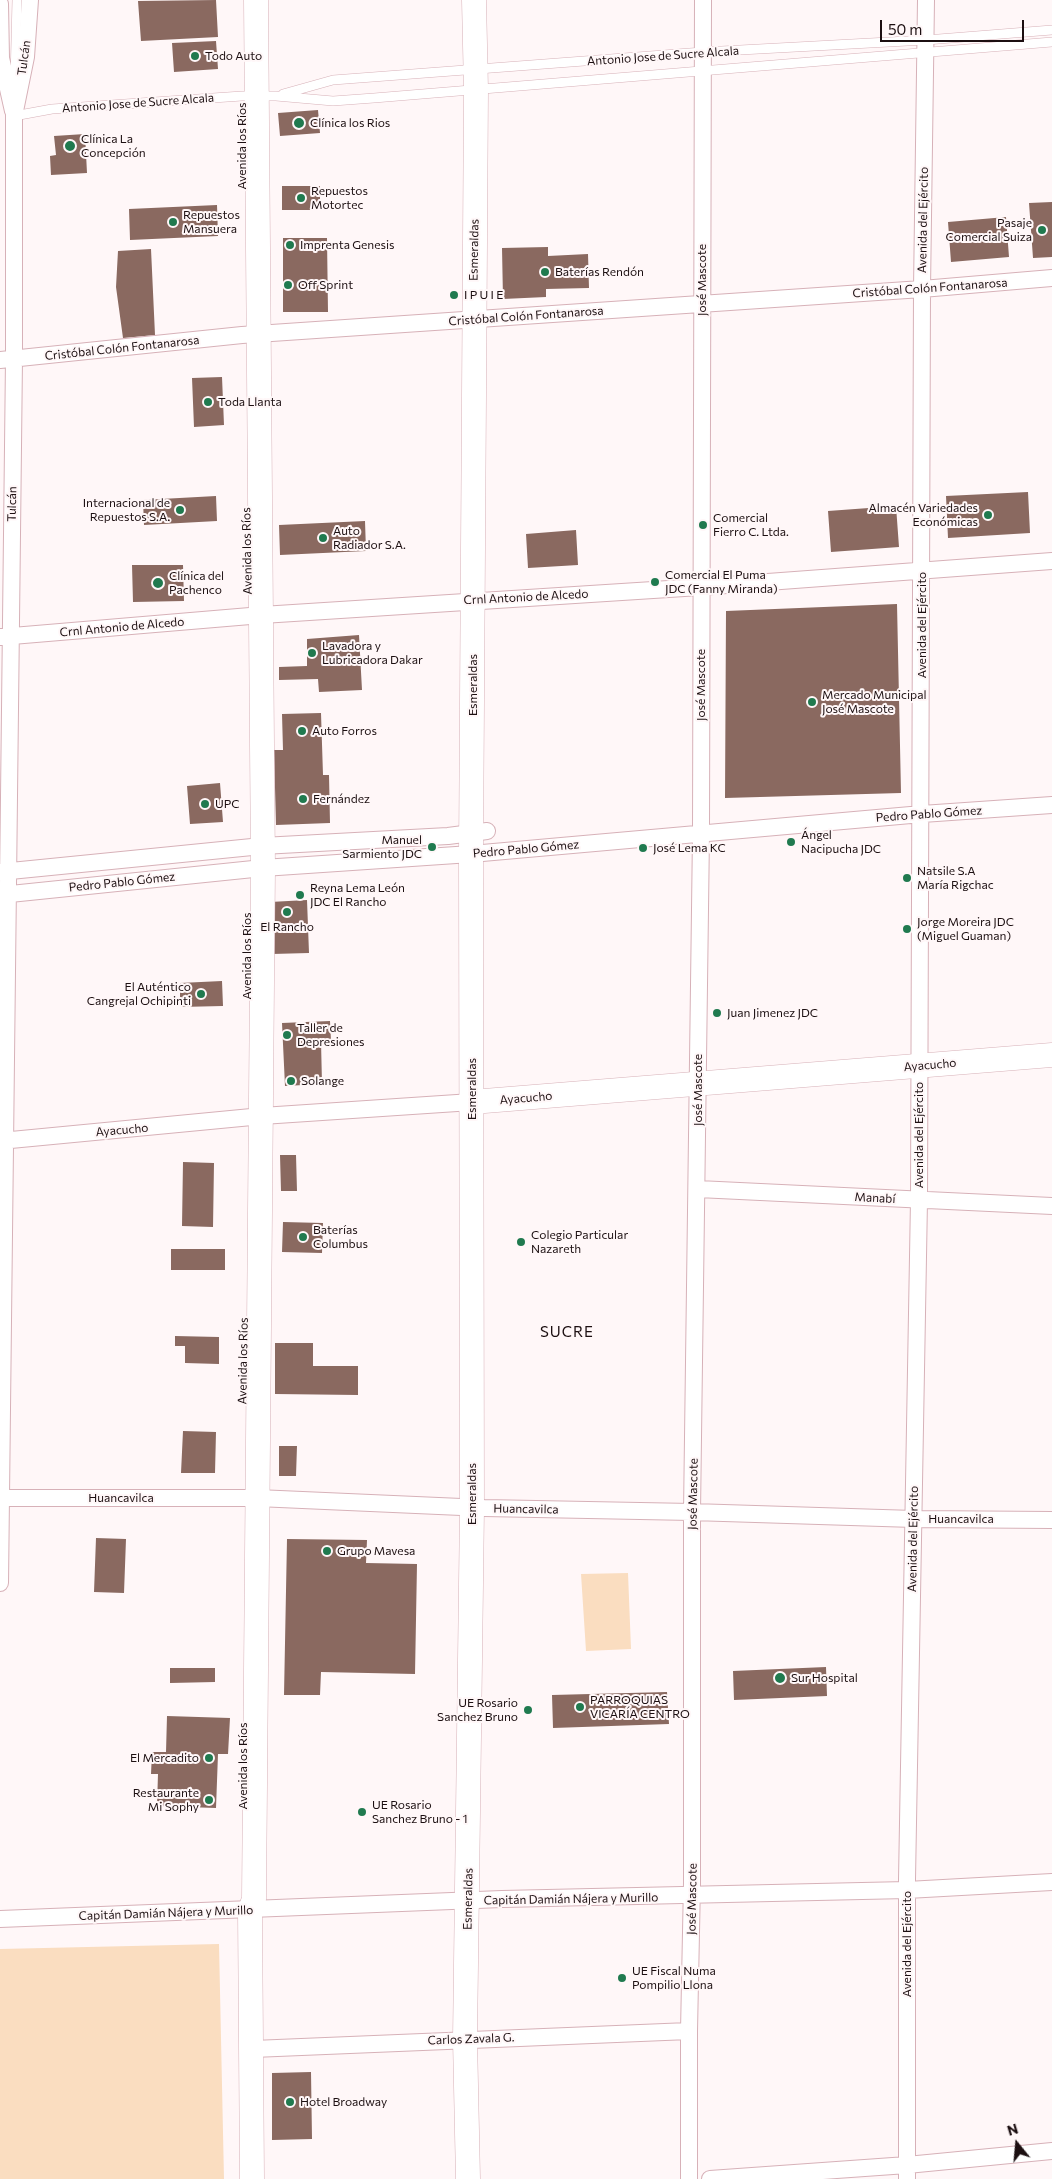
<!DOCTYPE html>
<meta charset="utf-8">
<style>
body{margin:0}
#map{position:relative;width:1052px;height:2179px;overflow:hidden;background:#fff7f8;font-family:Commissioner,sans-serif}
canvas{display:block}
.north{position:absolute;left:992px;top:2119px;width:50px;height:50px;-webkit-text-stroke:4px #fff7f8;paint-order:stroke;rotate:343deg;font-size:14px;font-weight:700;line-height:20px;text-align:center;color:#1c0f11}
.north::after{content:'';display:block;margin:auto;width:18px;height:22px;background:#1c0f11;clip-path:polygon(50% 0,100% 100%,50% 72%,0 100%)}
.scale{position:absolute;left:880px;top:20px;width:144px;height:22px;box-sizing:border-box;border:2px solid #1c0f11;border-top:0;padding-left:6px;font-size:15px;line-height:18px;white-space:nowrap;color:#1c0f11;-webkit-text-stroke:4px #fff7f8;paint-order:stroke}
</style>
<div id="map">
<canvas width="1052" height="2179"></canvas>
<div class="north">N</div>
<div class="scale">50 m</div>
</div>
<script>
const context = document.querySelector('canvas').getContext('2d');
context.lineJoin = 'round';
function paint(path, color) { context.fillStyle = color; context.fill(path, 'evenodd'); }
const poly = rows => new Path2D(rows.map(r => 'M' + r).join(''));
function trace(path, color, width, dash) { context.strokeStyle = color; context.lineWidth = width; context.lineCap = dash ? 'butt' : 'round'; context.setLineDash(dash || []); context.stroke(path); }
function write(font, color, halo, rows, align = 'center') {
  context.font = font + ' Commissioner,sans-serif'; context.lineWidth = 4; context.setLineDash([]); context.textBaseline = 'middle'; context.strokeStyle = halo; context.fillStyle = color; for (const [text, x, y, turn = 0] of rows) {
    context.save(); context.translate(x, y); context.rotate((+turn || 0) * Math.PI / 180); context.textAlign = isNaN(turn) ? turn : align; if (halo) context.strokeText(text, 0, 0); context.fillText(text, 0, 0); context.restore();
  }
}
paint(poly([
 [628,1573,631,1649,586,1651,581,1574],
 [219,1944,224,2179,0,2179,0,1949]
]), '#faddc0');
paint(poly([
 [216,0,218,37,141,41,138,1],
 [216,41,218,69,174,72,172,43],
 [318,110,320,133,280,136,278,113],
 [85,134,87,173,51,175,50,156,56,155,54,136],
 [282,186,320,186,320,210,282,210],
 [1052,202,1052,257,1033,258,1029,203],
 [217,205,218,236,130,240,129,209],
 [1006,217,1009,257,951,262,948,222],
 [283,238,327,238,328,312,283,312],
 [548,247,548,256,588,254,589,288,546,289,546,297,503,299,502,248],
 [151,249,155,335,123,338,116,287,118,251],
 [222,377,224,425,194,427,192,378],
 [1028,492,1030,533,948,538,946,496],
 [216,496,217,521,144,525,143,500],
 [896,506,899,547,831,552,828,511],
 [365,521,366,551,280,555,279,525],
 [576,530,578,565,528,568,526,534],
 [132,565,183,565,184,601,133,602],
 [897,604,901,793,725,798,726,611],
 [359,635,362,690,319,692,318,679,279,680,279,667,307,666,307,639],
 [321,713,323,775,329,775,330,823,276,825,274,750,283,750,282,714],
 [220,783,223,822,190,824,187,786],
 [307,900,309,953,272,954,270,902],
 [222,981,223,1006,180,1007,180,983],
 [330,1021,331,1041,321,1041,322,1084,285,1086,282,1023],
 [280,1155,296,1155,297,1191,281,1191],
 [183,1162,214,1163,213,1227,182,1226],
 [283,1222,323,1223,322,1253,282,1252],
 [171,1249,225,1249,225,1270,171,1270],
 [175,1336,219,1337,219,1364,185,1363,185,1346,175,1346],
 [275,1343,313,1343,313,1366,358,1366,358,1395,275,1394],
 [183,1431,216,1432,215,1473,181,1473],
 [279,1446,297,1446,296,1476,279,1476],
 [96,1538,126,1539,124,1593,94,1592],
 [287,1539,367,1540,366,1563,417,1564,415,1674,321,1672,320,1695,284,1695],
 [826,1667,827,1696,734,1700,733,1671],
 [170,1668,215,1668,215,1682,170,1683],
 [667,1692,669,1724,553,1728,552,1695],
 [167,1716,230,1718,228,1754,218,1754,216,1808,157,1806,158,1774,151,1774,152,1752,166,1752],
 [311,2072,312,2139,272,2140,272,2073]
]), '#8a6960');
const lane = poly([
 [15,80,17,0],
 [283,94,333,80,703,52,926,40,1052,30],
 [14,113,14,116,52,109,242,96,276,96,333,101,374,98,1052,42]
]);
const street = poly([
 [0,4,1,58,13,111],
 [0,360,242,335,922,289,1052,278],
 [0,637,262,615,700,587,1052,561],
 [0,872,262,846,448,836,487,831],
 [0,895,263,868,471,854,922,814,1052,805],
 [0,1141,262,1116,472,1102],
 [698,1189,1052,1206],
 [0,1498,257,1498,484,1508,692,1512,914,1519,1052,1520],
 [0,1583,14,359,14,116,26,57,30,0],
 [0,1919,502,1899,907,1890,1052,1882],
 [253,2049,689,2031],
 [689,2179,689,2031,692,1883,692,1512,701,834,703,0],
 [710,2179,907,2165,1052,2151],
 [907,2179,907,1879,919,1200,922,289,926,0]
]);
const secondary = poly([
 [472,1102,1052,1055],
 [252,2179,250,1910,254,1899,263,868,256,0],
 [468,2179,465,2039,472,1508,471,854,476,89,474,0]
]);
trace(lane, '#d7b1b8', 10);
trace(street, '#d7b1b8', 18);
trace(secondary, '#d7b1b8', 25);
trace(lane, '#fff', 9);
trace(street, '#fff', 16);
trace(secondary, '#fff', 24);
for (const [x, y, r, color] of [
 [195,56,5,"#207a4f"],
 [299,123,6,"#207a4f"],
 [70,146,6,"#207a4f"],
 [301,198,5,"#207a4f"],
 [173,222,5,"#207a4f"],
 [1042,230,5,"#207a4f"],
 [290,245,5,"#207a4f"],
 [545,272,5,"#207a4f"],
 [288,285,5,"#207a4f"],
 [454,295,5,"#207a4f"],
 [208,402,5,"#207a4f"],
 [180,510,5,"#207a4f"],
 [988,515,5,"#207a4f"],
 [703,525,5,"#207a4f"],
 [323,538,5,"#207a4f"],
 [655,582,5,"#207a4f"],
 [158,583,6,"#207a4f"],
 [312,653,5,"#207a4f"],
 [812,702,5,"#207a4f"],
 [302,731,5,"#207a4f"],
 [303,799,5,"#207a4f"],
 [205,804,5,"#207a4f"],
 [791,842,5,"#207a4f"],
 [432,847,5,"#207a4f"],
 [643,848,5,"#207a4f"],
 [907,878,5,"#207a4f"],
 [300,895,5,"#207a4f"],
 [287,912,5,"#207a4f"],
 [907,929,5,"#207a4f"],
 [201,994,5,"#207a4f"],
 [717,1013,5,"#207a4f"],
 [287,1035,5,"#207a4f"],
 [291,1081,5,"#207a4f"],
 [303,1237,5,"#207a4f"],
 [521,1242,5,"#207a4f"],
 [327,1551,5,"#207a4f"],
 [780,1678,6,"#207a4f"],
 [580,1707,5,"#207a4f"],
 [528,1710,5,"#207a4f"],
 [209,1758,5,"#207a4f"],
 [209,1800,5,"#207a4f"],
 [362,1812,5,"#207a4f"],
 [622,1978,5,"#207a4f"],
 [290,2102,5,"#207a4f"]
]) { const dot = new Path2D(); dot.arc(x, y, r, 0, 2 * Math.PI); context.fillStyle = color; context.fill(dot); trace(dot, '#fff7f8', 2); }
write('12px', '#1c0f11', '#fff7f8', [
 ["Todo Auto",205,56],
 ["Clínica los Rios",310,123],
 ["Clínica La",81,139],
 ["Concepción",81,153],
 ["Repuestos",311,191],
 ["Motortec",311,205],
 ["Repuestos",183,215],
 ["Mansuera",183,229],
 ["Pasaje",1032,223,"right"],
 ["Comercial Suiza",1032,237,"right"],
 ["Imprenta Genesis",300,245],
 ["Baterías Rendón",555,272],
 ["Off Sprint",298,285],
 ["I P U I E",464,295],
 ["Toda Llanta",218,402],
 ["Internacional de",170,503,"right"],
 ["Repuestos S.A.",170,517,"right"],
 ["Almacén Variedades",978,508,"right"],
 ["Económicas",978,522,"right"],
 ["Comercial",713,518],
 ["Fierro C. Ltda.",713,532],
 ["Auto",333,531],
 ["Radiador S.A.",333,545],
 ["Comercial El Puma",665,575],
 ["JDC (Fanny Miranda)",665,589],
 ["Clínica del",169,576],
 ["Pachenco",169,590],
 ["Lavadora y",322,646],
 ["Lubricadora Dakar",322,660],
 ["Mercado Municipal",822,695],
 ["José Mascote",822,709],
 ["Auto Forros",312,731],
 ["Fernández",313,799],
 ["UPC",215,804],
 ["Ángel",801,835],
 ["Nacipucha JDC",801,849],
 ["Manuel",422,840,"right"],
 ["Sarmiento JDC",422,854,"right"],
 ["José Lema KC",653,848],
 ["Natsile S.A",917,871],
 ["María Rigchac",917,885],
 ["Reyna Lema León",310,888],
 ["JDC El Rancho",310,902],
 ["Jorge Moreira JDC",917,922],
 ["(Miguel Guaman)",917,936],
 ["El Rancho",287,927,"center"],
 ["El Auténtico",191,987,"right"],
 ["Cangrejal Ochipinti",191,1001,"right"],
 ["Juan Jimenez JDC",727,1013],
 ["Taller de",297,1028],
 ["Depresiones",297,1042],
 ["Solange",301,1081],
 ["Baterías",313,1230],
 ["Columbus",313,1244],
 ["Colegio Particular",531,1235],
 ["Nazareth",531,1249],
 ["Grupo Mavesa",337,1551],
 ["Sur Hospital",791,1678],
 ["PARROQUIAS",590,1700],
 ["VICARÍA CENTRO",590,1714],
 ["UE Rosario",518,1703,"right"],
 ["Sanchez Bruno",518,1717,"right"],
 ["El Mercadito",199,1758,"right"],
 ["Restaurante",199,1793,"right"],
 ["Mi Sophy",199,1807,"right"],
 ["UE Rosario",372,1805],
 ["Sanchez Bruno - 1",372,1819],
 ["UE Fiscal Numa",632,1971],
 ["Pompilio Llona",632,1985],
 ["Hotel Broadway",300,2102]
], 'left');
write('12px', '#1c0f11', '#fff7f8', [
 ["Antonio Jose de Sucre Alcala",663,56,-4],
 ["Tulcán",24,58,-82],
 ["Antonio Jose de Sucre Alcala",138,103,-4],
 ["Avenida los Ríos",242,146,-90],
 ["Avenida del Ejército",923,220,-89],
 ["Esmeraldas",474,250,-89],
 ["José Mascote",702,280,-90],
 ["Cristóbal Colón Fontanarosa",930,288,-4],
 ["Cristóbal Colón Fontanarosa",526,316,-4],
 ["Cristóbal Colón Fontanarosa",122,348,-6],
 ["Tulcán",12,504,-89],
 ["Avenida los Ríos",247,551,-91],
 ["Crnl Antonio de Alcedo",526,597,-3],
 ["Avenida del Ejército",922,625,-90],
 ["Crnl Antonio de Alcedo",122,627,-5],
 ["Esmeraldas",473,685,-90],
 ["José Mascote",701,685,-90],
 ["Pedro Pablo Gómez",929,814,-4],
 ["Pedro Pablo Gómez",526,849,-5],
 ["Pedro Pablo Gómez",122,882,-6],
 ["Avenida los Ríos",247,956,-90],
 ["Ayacucho",930,1065,-5],
 ["Esmeraldas",472,1089,-90],
 ["José Mascote",698,1090,-90],
 ["Ayacucho",526,1098,-5],
 ["Ayacucho",122,1130,-5],
 ["Avenida del Ejército",919,1135,-90],
 ["Manabí",875,1198,3],
 ["Avenida los Ríos",243,1361,-89],
 ["Esmeraldas",472,1494,-90],
 ["José Mascote",693,1494,-89],
 ["Huancavilca",121,1498],
 ["Huancavilca",526,1509,1],
 ["Huancavilca",961,1519],
 ["Avenida del Ejército",913,1539,-89],
 ["Avenida los Ríos",243,1766,-90],
 ["Esmeraldas",468,1899,-89],
 ["Capitán Damián Nájera y Murillo",571,1899,-1],
 ["José Mascote",692,1899,-89],
 ["Capitán Damián Nájera y Murillo",166,1913,-2],
 ["Avenida del Ejército",907,1944,-90],
 ["Carlos Zavala G.",471,2039,-2]
]);
context.letterSpacing = '1px';
write('15px', '#1c0f11', '#fff7f8', [
 ["SUCRE",567,1332]
]);
context.letterSpacing = '0px';
</script>
